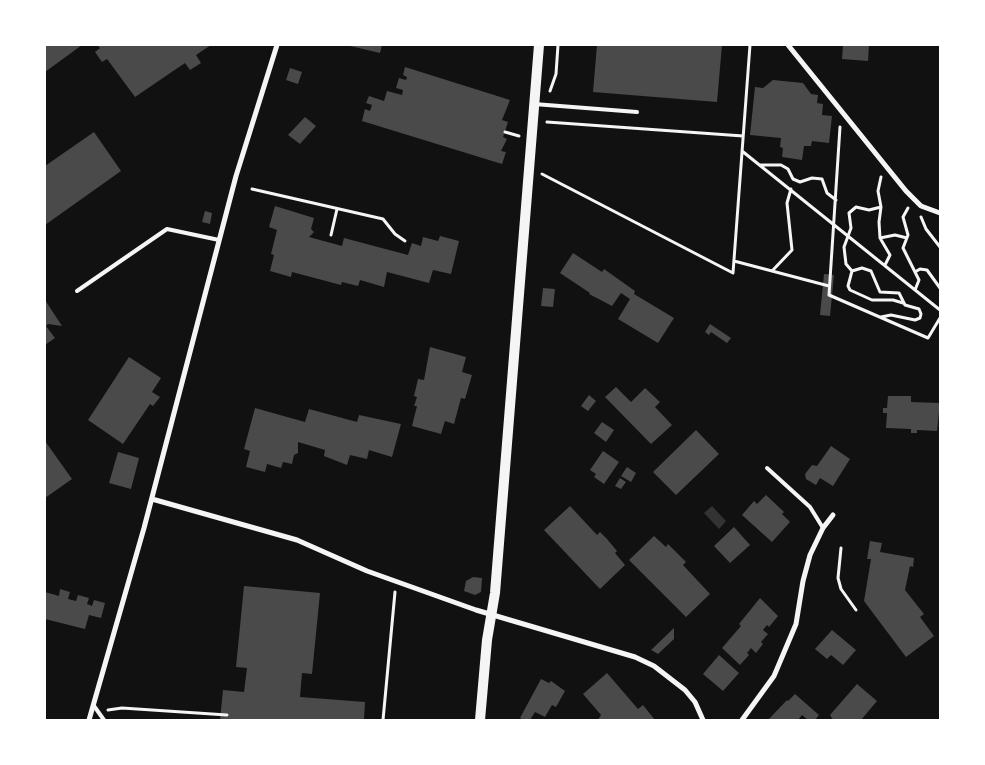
<!DOCTYPE html>
<html>
<head>
<meta charset="utf-8">
<style>
  body { margin:0 }
  #map { position:relative; width:985px; height:765px; overflow:hidden; background:#111; font-family:Cabin,sans-serif }
  canvas { display:block }
  .frame { position:absolute; inset:0; border:46px solid #fff; pointer-events:none }
</style>
</head>
<body>
<div id="map">
<canvas width="985" height="765"></canvas>
<div class="frame"></div>
</div>
<script>
const context = document.querySelector('canvas').getContext('2d');
context.lineJoin = 'round';
function fill(path, color) { context.fillStyle = color; context.fill(path, 'evenodd'); }
const toPath = rows => new Path2D(rows.map(r => 'M' + r).join(''));
function strokePath(path, color, width, dash) { context.strokeStyle = color; context.lineWidth = width; context.lineCap = dash ? 'butt' : 'round'; context.setLineDash(dash || []); context.stroke(path); }
fill(toPath([
  [712,506,726,521,719,529,704,513]
]), '#333');
fill(toPath([
  [45,45,82,45,45,72],
  [97,45,211,45,196,55,201,63,190,70,185,63,135,97,107,59,102,62,95,52,100,48],
  [346,45,382,45,380,53],
  [597,45,722,45,717,102,593,92],
  [843,45,869,45,868,61,842,59],
  [405,67,510,100,502,120,508,122,503,137,507,139,501,151,506,152,502,164,362,121,365,109,370,111,372,105,366,103,369,96,384,101,387,91,402,95,403,90,396,88,399,78,406,80,407,77,403,75],
  [290,68,302,72,298,84,286,80],
  [773,80,803,83,811,94,818,95,817,103,823,104,822,115,832,116,829,143,812,141,811,146,804,146,802,160,782,157,783,148,780,147,781,138,750,135,755,87,763,88],
  [305,117,316,126,300,144,288,135],
  [94,132,121,171,45,225,45,166],
  [275,206,314,218,311,229,314,232,309,237,342,246,344,238,408,255,412,243,421,246,423,237,438,241,440,236,459,241,451,274,433,270,429,283,387,272,384,287,360,280,358,286,342,282,341,285,292,272,291,277,270,271,274,255,271,254,277,230,269,227],
  [205,211,212,213,210,224,202,222],
  [573,253,602,272,604,269,635,291,634,294,674,318,658,343,618,319,630,299,621,293,612,306,589,294,590,293,560,273],
  [824,274,834,275,830,316,820,315],
  [543,288,555,289,553,307,541,306],
  [45,300,62,326,48,324,46,326,55,338,45,345],
  [710,324,731,338,727,343,711,332,709,335,705,332],
  [430,347,466,357,462,372,472,375,465,399,461,398,454,424,445,421,441,434,412,426,417,406,414,406,417,397,414,396,418,379,424,380],
  [129,357,161,378,152,392,160,397,153,406,150,404,123,444,88,420],
  [616,387,631,402,645,388,660,402,655,407,672,425,651,444,605,397],
  [589,395,596,401,588,411,581,406],
  [888,396,911,396,911,402,940,403,937,431,917,430,917,433,911,433,911,429,886,428,887,413,883,413,883,408,887,408],
  [255,408,305,422,309,409,357,422,359,415,401,424,392,457,369,450,367,459,350,455,347,465,324,456,325,450,298,442,298,453,294,455,292,464,283,462,281,468,267,464,265,472,246,467,250,451,244,449],
  [602,422,614,430,606,442,594,433],
  [696,430,719,454,676,495,653,472],
  [45,441,72,479,45,498],
  [831,446,850,459,833,486,820,478,816,485,806,479,805,474,812,465,817,466],
  [603,451,619,462,604,484,594,477,596,474,590,470],
  [118,452,139,458,131,489,109,483],
  [627,467,636,473,631,482,621,476],
  [620,478,626,482,621,489,615,486],
  [766,495,784,512,782,514,790,522,772,542,742,515,754,501,757,504],
  [570,506,597,535,600,532,607,539,617,551,615,553,625,565,600,589,544,530],
  [734,527,750,545,730,563,714,546],
  [654,536,666,547,668,544,686,562,683,565,710,594,686,617,629,560],
  [870,541,882,543,880,552,914,558,913,567,910,566,905,590,924,614,920,617,934,636,906,657,864,601,871,559,867,559],
  [473,577,482,578,481,592,475,595,464,591,466,581],
  [244,586,320,593,312,674,302,673,300,697,365,702,364,720,220,720,223,690,244,692,247,668,236,667],
  [60,589,70,592,68,599,76,601,78,595,89,598,87,604,92,606,94,600,105,603,101,618,89,615,85,629,45,619,45,592,59,596],
  [760,598,778,616,769,627,767,625,763,630,768,634,761,642,763,644,756,653,751,648,747,653,749,655,740,665,722,648,741,626,739,624],
  [674,628,674,639,658,654,651,650],
  [832,630,856,650,843,665,831,655,827,659,815,649],
  [719,655,739,673,723,691,703,674],
  [607,673,638,709,643,705,655,720,598,720,601,715,583,694],
  [541,679,549,683,551,681,565,691,556,707,552,705,545,717,535,712,530,720,524,720,520,718],
  [857,684,877,701,861,720,833,720,830,715],
  [795,694,819,715,815,720,808,720,802,715,798,720,768,720,787,700,788,701]
]), '#4a4a4a');
strokePath(toPath([
  [550,91,556,74,558,45],
  [547,122,743,136],
  [840,127,829,295,928,338,940,318],
  [505,132,519,136],
  [742,151,940,310],
  [760,165,781,165,788,169,793,179,800,182,812,178,822,179,827,193,836,200],
  [542,174,733,273,750,45],
  [881,177,878,191,881,207,879,222,880,238,890,255,885,265],
  [252,189,383,219,395,234,405,241],
  [881,207,869,210,856,207,849,213,851,228,844,247,846,264,852,271,848,286,850,290,872,300,893,300,903,303],
  [908,208,903,217,908,235,903,248,919,280,915,290],
  [921,217,926,229,940,247],
  [331,235,337,209],
  [880,238,895,235,907,238],
  [734,261,829,286],
  [772,271,792,250,787,203,791,189],
  [852,271,862,268,871,271,880,292,899,293,905,305,919,309,921,314,920,318,915,320,891,315,881,317],
  [915,272,920,269,927,270,940,288],
  [841,548,838,578,841,589,856,610],
  [108,710,122,708,227,715],
  [383,720,395,592]
]), '#f5f5f5', 3);
strokePath(toPath([
  [534,104,637,112],
  [77,291,167,229,219,240],
  [767,468,810,507,823,528],
  [94,706,104,720]
]), '#f5f5f5', 4);
strokePath(toPath([
  [788,45,906,191,921,206,940,213],
  [152,499,297,540,367,571,476,610,635,657,654,666,685,690,695,702,703,720],
  [89,720,144,528,236,176,277,45],
  [742,720,774,676,796,624,803,581,810,555,823,528,833,515]
]), '#f5f5f5', 5);
strokePath(toPath([
  [480,720,487,640,495,593,539,45]
]), '#f5f5f5', 10);
</script>
</body>
</html>
